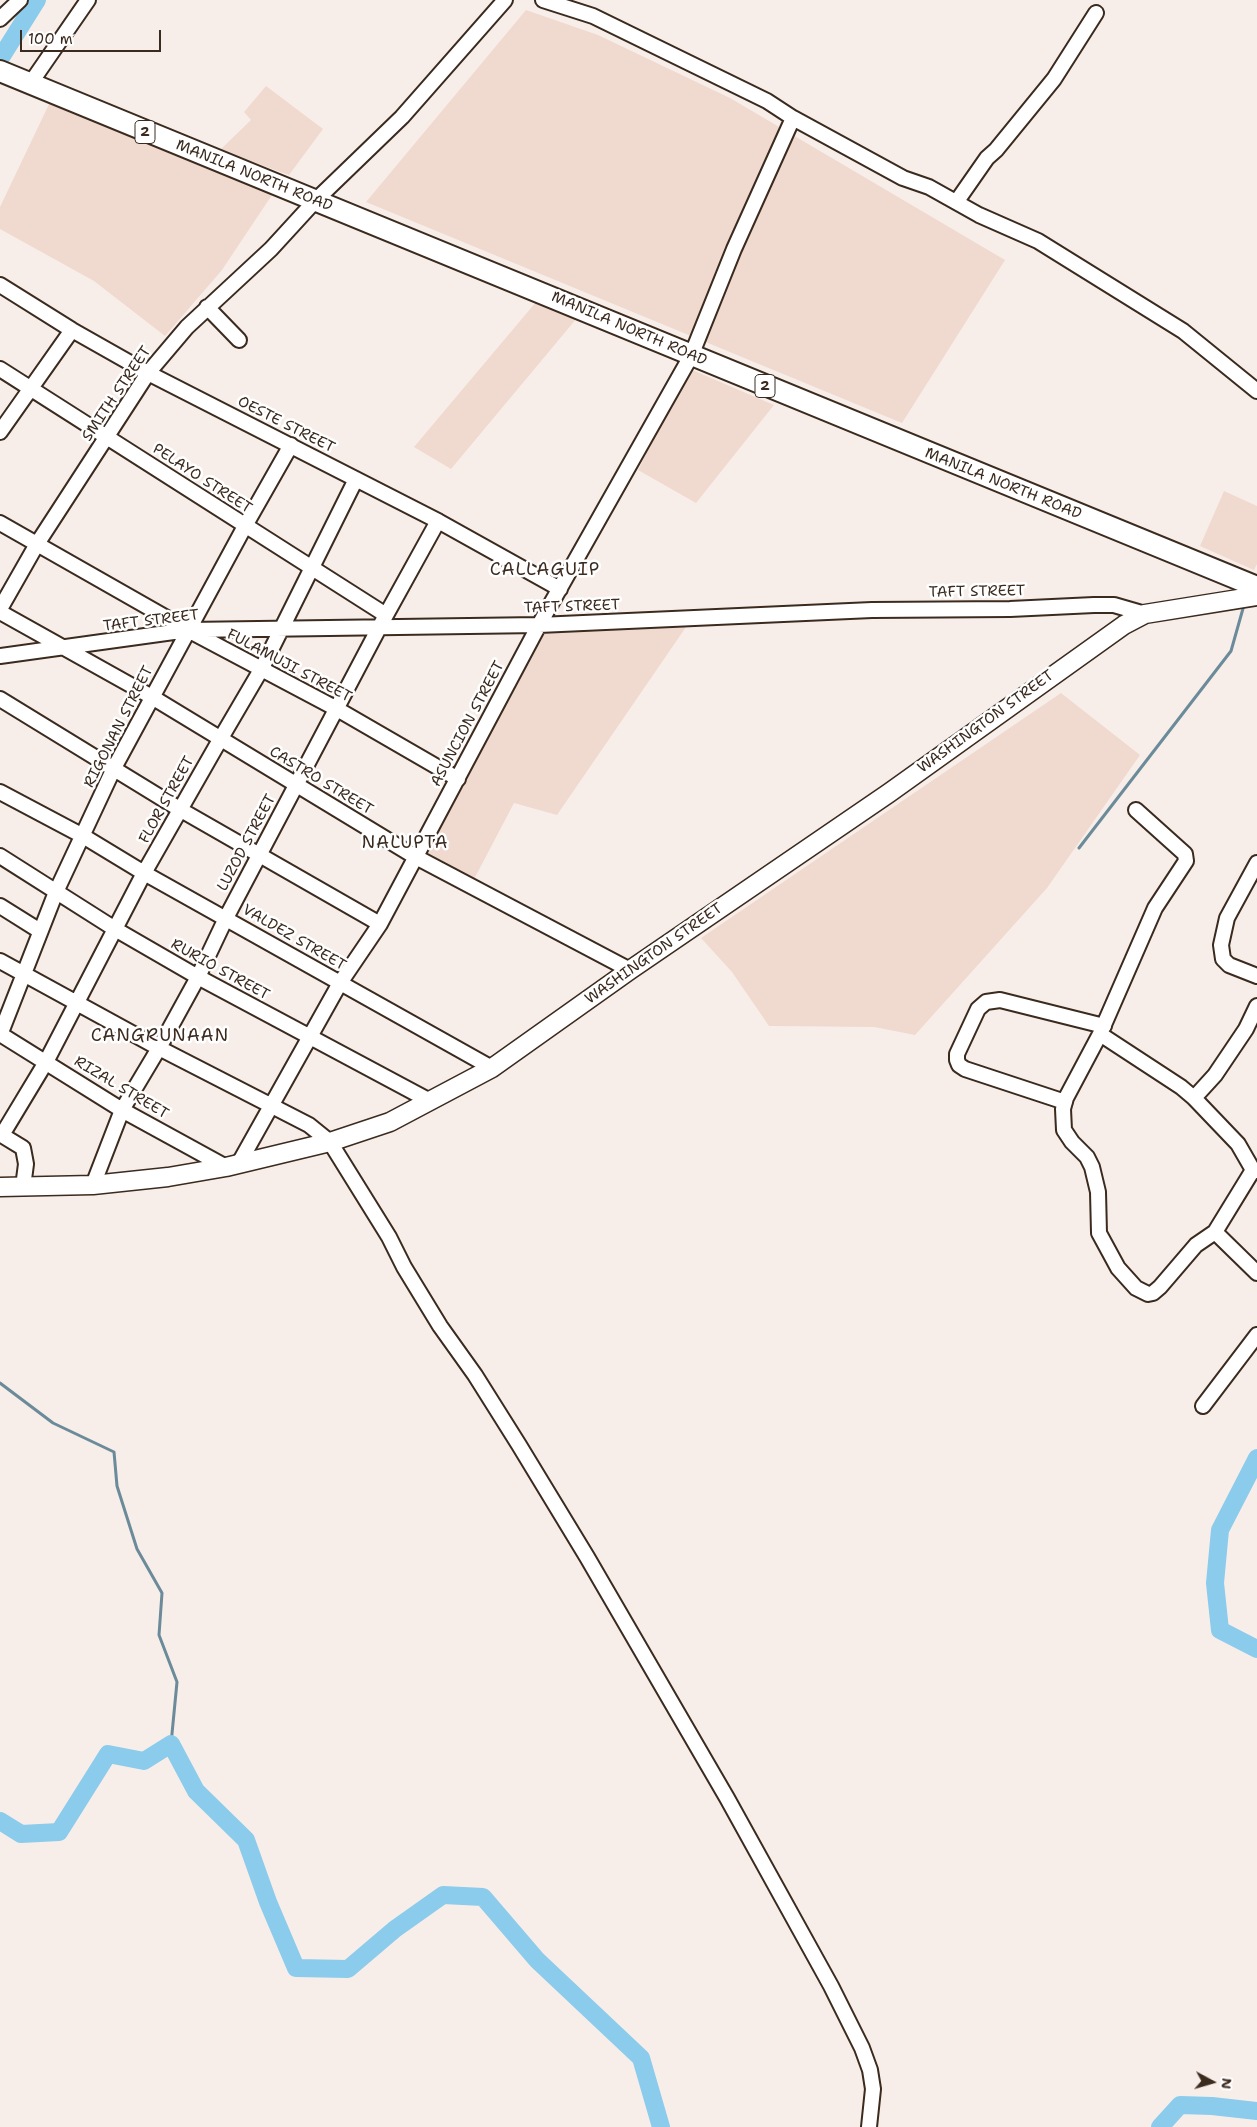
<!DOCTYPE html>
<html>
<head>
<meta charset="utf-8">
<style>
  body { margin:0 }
  #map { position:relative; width:1257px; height:2127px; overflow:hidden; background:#f8eee9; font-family:"Shantell Sans",sans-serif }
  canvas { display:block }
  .north { position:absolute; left:1187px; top:2057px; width:50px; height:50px; -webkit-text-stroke:4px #fff; paint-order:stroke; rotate:96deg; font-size:14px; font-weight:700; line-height:20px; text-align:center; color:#3b2a1e }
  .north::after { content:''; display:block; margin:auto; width:18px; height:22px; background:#3b2a1e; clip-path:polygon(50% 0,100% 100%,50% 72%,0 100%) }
  .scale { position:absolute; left:20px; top:30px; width:141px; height:22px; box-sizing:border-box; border:2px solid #3b2a1e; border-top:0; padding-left:6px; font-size:15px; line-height:18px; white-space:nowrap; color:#3b2a1e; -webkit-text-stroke:4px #fff; paint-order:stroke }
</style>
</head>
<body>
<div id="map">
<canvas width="1257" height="2127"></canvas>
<div class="north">N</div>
<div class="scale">100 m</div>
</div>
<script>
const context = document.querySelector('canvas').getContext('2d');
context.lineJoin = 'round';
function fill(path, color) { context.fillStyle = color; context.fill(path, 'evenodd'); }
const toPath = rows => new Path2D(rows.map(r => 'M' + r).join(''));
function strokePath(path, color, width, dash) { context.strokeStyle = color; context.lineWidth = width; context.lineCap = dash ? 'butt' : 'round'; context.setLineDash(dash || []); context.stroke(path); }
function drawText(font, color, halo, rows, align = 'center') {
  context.font = font + ' "Shantell Sans",sans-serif'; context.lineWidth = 5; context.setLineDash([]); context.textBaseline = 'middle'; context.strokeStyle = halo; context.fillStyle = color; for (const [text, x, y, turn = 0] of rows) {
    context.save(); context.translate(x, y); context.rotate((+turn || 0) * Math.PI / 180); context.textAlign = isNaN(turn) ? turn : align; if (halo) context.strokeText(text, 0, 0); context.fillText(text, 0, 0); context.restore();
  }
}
fill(toPath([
  [526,10,598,35,730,98,1005,260,902,423,366,202],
  [266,86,323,129,289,175,220,150,251,120,244,112],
  [51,100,274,192,222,270,165,336,94,281,0,229,0,207],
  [536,302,577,318,451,469,414,447],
  [690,369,774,405,696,503,638,470],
  [1224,491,1257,506,1257,564,1254,570,1200,546],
  [686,627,557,815,514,803,472,883,424,855,544,630],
  [1061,693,1140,755,1047,888,915,1035,874,1027,769,1026,732,972,701,938]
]), '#f0d9ce');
strokePath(toPath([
  [1079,848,1231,651,1244,605],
  [0,1383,53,1423,114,1452,117,1486,137,1549,162,1593,159,1635,177,1682,171,1744]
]), '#6b8b9a', 3);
strokePath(toPath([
  [0,59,37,0],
  [1257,1458,1220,1530,1215,1583,1220,1630,1257,1649],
  [0,1821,21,1834,59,1832,108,1754,144,1761,171,1744,196,1791,246,1840,268,1902,296,1968,348,1969,395,1929,443,1895,483,1897,537,1960,641,2058,661,2127],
  [1160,2127,1180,2105,1212,2106,1257,2111]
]), '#8bcbec', 18);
const minor = toPath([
  [0,19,20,0],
  [30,84,88,0],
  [793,118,903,178,929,187,979,215,1038,241,1183,331,1257,391],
  [957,201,987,158,996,150,1054,79,1096,13],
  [0,285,72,330,148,373,438,521,560,589],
  [207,307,239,340],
  [0,369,386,615],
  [0,432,72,330],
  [0,523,188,630,337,709,458,779],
  [0,609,37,544,148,373,187,327,271,249,315,201,402,117,505,0],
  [0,612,152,697,414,856,630,970],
  [0,656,188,630,539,625,872,610,1010,609,1094,605,1114,605,1145,614],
  [0,699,181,810,380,924],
  [0,792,83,836,144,873,492,1068],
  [1136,810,1185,854,1186,861,1155,908,1100,1034,1066,1098,1063,1109,1064,1130,1072,1142,1087,1157,1092,1167,1098,1192,1099,1233,1118,1268,1136,1288,1148,1294,1153,1293,1160,1287,1196,1245,1215,1232,1253,1170,1257,1171],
  [0,856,115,929,198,977,430,1101],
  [1257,863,1227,918,1221,945,1223,959,1229,965,1257,976],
  [0,906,40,931],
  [0,961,159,1048,309,1125,330,1142,389,1237,404,1267,440,1326,475,1375,519,1445,587,1557,727,1798,831,1986,862,2048,870,2070,873,2089,869,2127],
  [0,1034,122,1110,226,1167],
  [1100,1034,1181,1087,1194,1098,1238,1144,1253,1170],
  [0,1035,56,892,114,768,245,526,291,445],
  [1194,1098,1215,1075,1246,1029,1257,1006],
  [1065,1102,965,1069,959,1065,957,1060,957,1054,978,1009,986,1002,1000,1000,1104,1026],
  [0,1134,23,1148,26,1164,23,1187],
  [2,1135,46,1062,144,873,221,738,262,668,356,479],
  [238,1165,340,983,380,924,539,625,691,356,734,249,793,118,767,101,593,16,543,0],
  [93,1185,122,1110,159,1048,198,977,226,918,380,626,438,521],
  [1215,1232,1257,1273],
  [1203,1406,1257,1335]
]);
const major = toPath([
  [0,1187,93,1185,168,1177,226,1167,330,1142,390,1122,492,1068,630,970,889,793,1124,625,1145,614,1257,596]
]);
const highway = toPath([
  [0,71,1257,587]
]);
strokePath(minor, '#3b2a1e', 18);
strokePath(major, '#3b2a1e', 21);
strokePath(highway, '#3b2a1e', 24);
strokePath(minor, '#fff', 14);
strokePath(major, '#fff', 18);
strokePath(highway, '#fff', 20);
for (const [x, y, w] of [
  [145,132,20],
  [765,386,20]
]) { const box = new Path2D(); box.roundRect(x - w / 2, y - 11.5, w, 23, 4); context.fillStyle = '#fff'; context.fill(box); strokePath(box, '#3b2a1e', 1); }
drawText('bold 14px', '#3b2a1e', null, [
  ["2",145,132],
  ["2",765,386]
]);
drawText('15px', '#3b2a1e', '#fff', [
  ["MANILA NORTH ROAD",254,176,22],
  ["MANILA NORTH ROAD",629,329,23],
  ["SMITH STREET",117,394,-56],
  ["OESTE STREET",286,425,27],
  ["PELAYO STREET",202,479,33],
  ["MANILA NORTH ROAD",1003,484,22],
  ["TAFT STREET",977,592,-1],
  ["TAFT STREET",572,607,-2],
  ["TAFT STREET",151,621,-7],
  ["FULAMUJI STREET",289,666,28],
  ["WASHINGTON STREET",986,722,-36],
  ["ASUNCION STREET",468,724,-62],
  ["RIGONAN STREET",119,727,-63],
  ["CASTRO STREET",321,781,31],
  ["FLOR STREET",167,800,-61],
  ["LUZOD STREET",247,843,-62],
  ["VALDEZ STREET",294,938,30],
  ["WASHINGTON STREET",654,954,-35],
  ["RURIO STREET",220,970,29],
  ["RIZAL STREET",121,1088,31]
]);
context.letterSpacing = '1px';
drawText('18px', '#3b2a1e', '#fff', [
  ["CALLAGUIP",545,570],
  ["NALUPTA",405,843],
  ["CANGRUNAAN",160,1036]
]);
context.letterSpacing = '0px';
</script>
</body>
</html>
